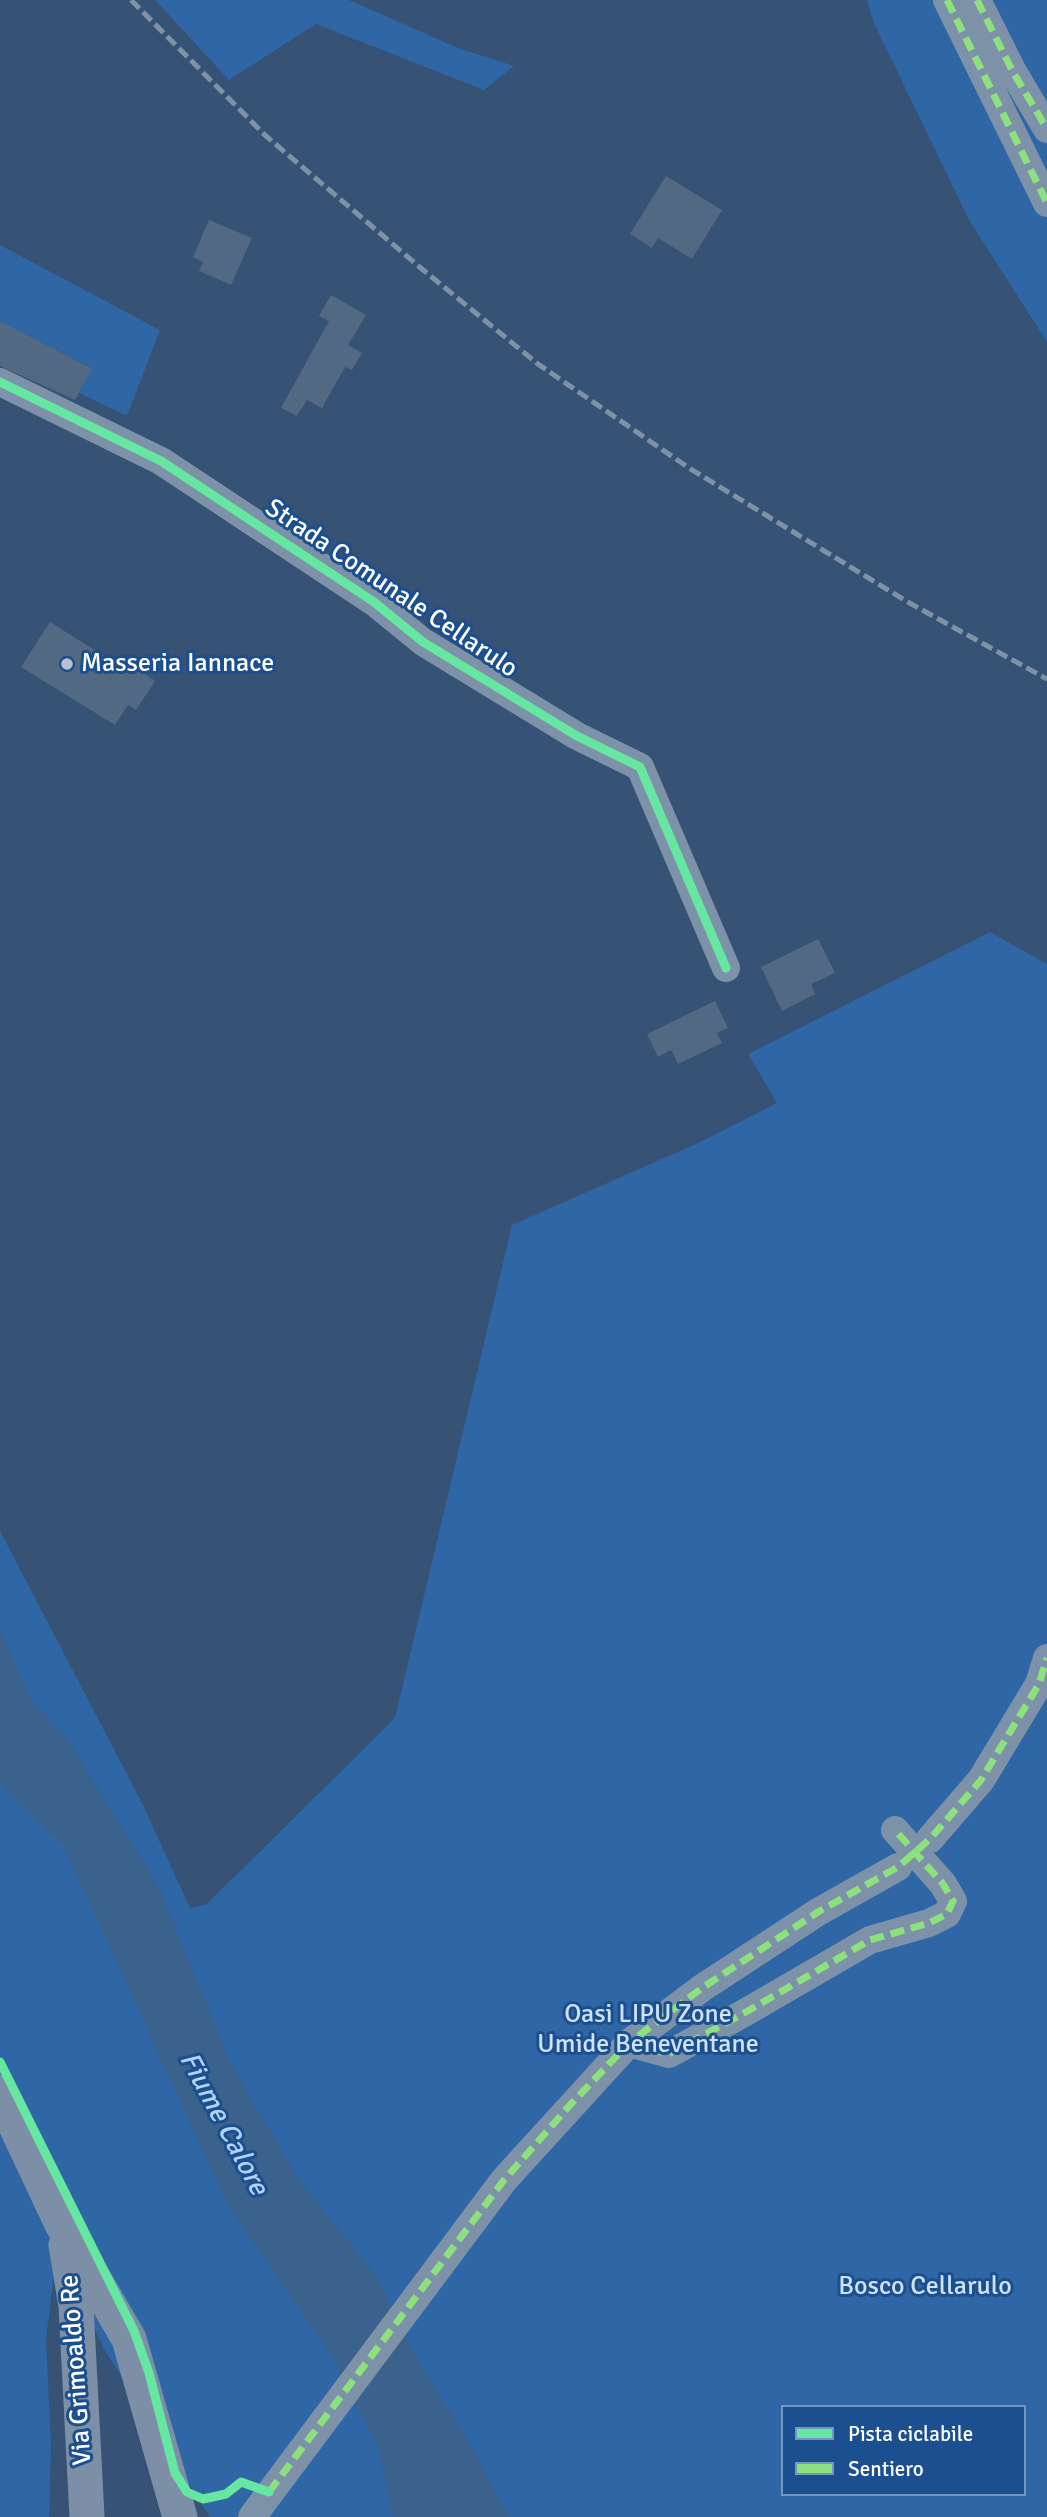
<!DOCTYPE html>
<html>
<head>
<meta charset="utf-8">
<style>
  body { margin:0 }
  #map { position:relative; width:1047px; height:2517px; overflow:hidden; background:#365274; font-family:Signika,sans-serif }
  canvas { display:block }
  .legend { position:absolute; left:781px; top:2405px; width:245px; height:91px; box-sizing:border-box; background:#1b4f8f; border:2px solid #7695bc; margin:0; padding:9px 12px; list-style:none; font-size:21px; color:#fff }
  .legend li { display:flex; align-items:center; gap:14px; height:35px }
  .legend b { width:35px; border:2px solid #7695bc }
</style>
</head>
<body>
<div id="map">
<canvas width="1047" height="2517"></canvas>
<ul class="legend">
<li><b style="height:9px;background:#66e7a1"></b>Pista ciclabile</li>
<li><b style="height:9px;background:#8de07e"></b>Sentiero</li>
</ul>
</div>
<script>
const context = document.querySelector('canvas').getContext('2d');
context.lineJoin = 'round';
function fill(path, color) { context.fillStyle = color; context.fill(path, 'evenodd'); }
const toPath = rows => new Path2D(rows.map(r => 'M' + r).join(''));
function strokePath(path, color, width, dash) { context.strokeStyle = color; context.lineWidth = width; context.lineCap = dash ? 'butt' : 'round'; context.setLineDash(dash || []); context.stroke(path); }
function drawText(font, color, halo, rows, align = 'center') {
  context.font = font + ' Signika,sans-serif'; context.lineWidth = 6; context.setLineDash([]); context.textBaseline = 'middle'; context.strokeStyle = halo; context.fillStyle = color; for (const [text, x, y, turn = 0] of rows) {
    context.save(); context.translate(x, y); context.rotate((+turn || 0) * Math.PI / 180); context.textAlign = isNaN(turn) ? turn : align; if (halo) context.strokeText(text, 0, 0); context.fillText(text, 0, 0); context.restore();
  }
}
fill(toPath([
  [155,0,349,0,458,48,514,66,484,90,316,24,229,80],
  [867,0,1047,0,1047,342,969,220,873,21],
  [0,245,160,330,127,416,79,393,91,367,0,321],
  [990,932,1047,964,1047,2517,210,2517,104,2349,57,2250,46,2339,51,2445,49,2517,0,2517,0,1531,142,1803,190,1908,207,1904,395,1718,512,1225,696,1144,777,1103,748,1054],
  [50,1721,66,1737,160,1890,169,1915],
  [783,2407,1024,2407,1024,2494,783,2494]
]), '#2f66a5');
fill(toPath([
  [0,1631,32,1701,66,1737,160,1890,229,2060,297,2177,377,2277,420,2365,461,2428,509,2517,393,2517,377,2445,332,2356,228,2206,64,1847,0,1785]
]), '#3b618d');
fill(toPath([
  [666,176,722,210,692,259,658,238,652,248,630,234],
  [209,220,252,238,231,285,199,271,203,262,193,257],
  [331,295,366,315,348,345,362,353,352,370,345,367,322,408,307,400,297,416,281,408,329,321,319,316],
  [0,321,92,368,75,400,0,366],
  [50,622,128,671,132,665,155,681,136,710,128,705,115,725,21,667],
  [818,939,835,973,811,984,815,994,782,1011,761,967],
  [715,1001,728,1028,717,1033,722,1043,678,1064,671,1050,658,1057,647,1034]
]), '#526984');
strokePath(toPath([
  [947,0,1047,203],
  [977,0,1013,72,1047,129],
  [0,382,161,461,374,602,423,642,577,736,640,767,726,968],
  [930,1839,981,1780,1039,1684,1047,1658],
  [629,2043,669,2054,746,2012,870,1940,929,1923,947,1914,953,1901,943,1884,895,1830],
  [252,2517,504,2180,629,2043,702,1988,818,1912,898,1867]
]), '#7d92a8', 28);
strokePath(toPath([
  [0,2092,62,2224,129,2339,180,2517],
  [66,2245,76,2306,87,2517]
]), '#7d8ea7', 35);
strokePath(toPath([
  [131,0,266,136,422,269,538,364,689,468,906,601,1047,679]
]), '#7e92a7', 5, [12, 5]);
strokePath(toPath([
  [947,0,1047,203],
  [977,0,1013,72,1047,129],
  [629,2043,669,2054,746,2012,870,1940,929,1923,947,1914,953,1901,943,1884,895,1830],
  [269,2492,504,2180,571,2104,629,2043,702,1988,818,1912,898,1867,930,1839,981,1780,1039,1684,1047,1658]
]), '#8de07e', 7, [14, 7]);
strokePath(toPath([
  [0,382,161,461,374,602,423,642,577,736,640,767,726,968],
  [0,2062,134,2331,149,2373,175,2473,187,2492,203,2499,226,2494,241,2482,269,2492]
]), '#66e7a1', 9);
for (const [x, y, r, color] of [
  [67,664,7,"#b9c2ce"]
]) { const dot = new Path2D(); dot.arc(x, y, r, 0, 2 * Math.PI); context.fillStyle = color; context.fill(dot); strokePath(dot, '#1b4f8f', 2.5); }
drawText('26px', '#fff', '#1b4f8f', [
  ["Strada Comunale Cellarulo",391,589,34],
  ["Via Grimoaldo Re",77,2370,-94]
]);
drawText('26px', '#fff', '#1b4f8f', [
  ["Masseria Iannace",81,664]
], 'left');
drawText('26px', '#cfe3fa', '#1b4f8f', [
  ["Oasi LIPU Zone",648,2015],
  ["Umide Beneventane",648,2045],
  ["Bosco Cellarulo",925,2287]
]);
drawText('italic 28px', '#b5d3f5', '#1b4f8f', [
  ["Fiume Calore",223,2124,62]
]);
</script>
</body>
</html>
